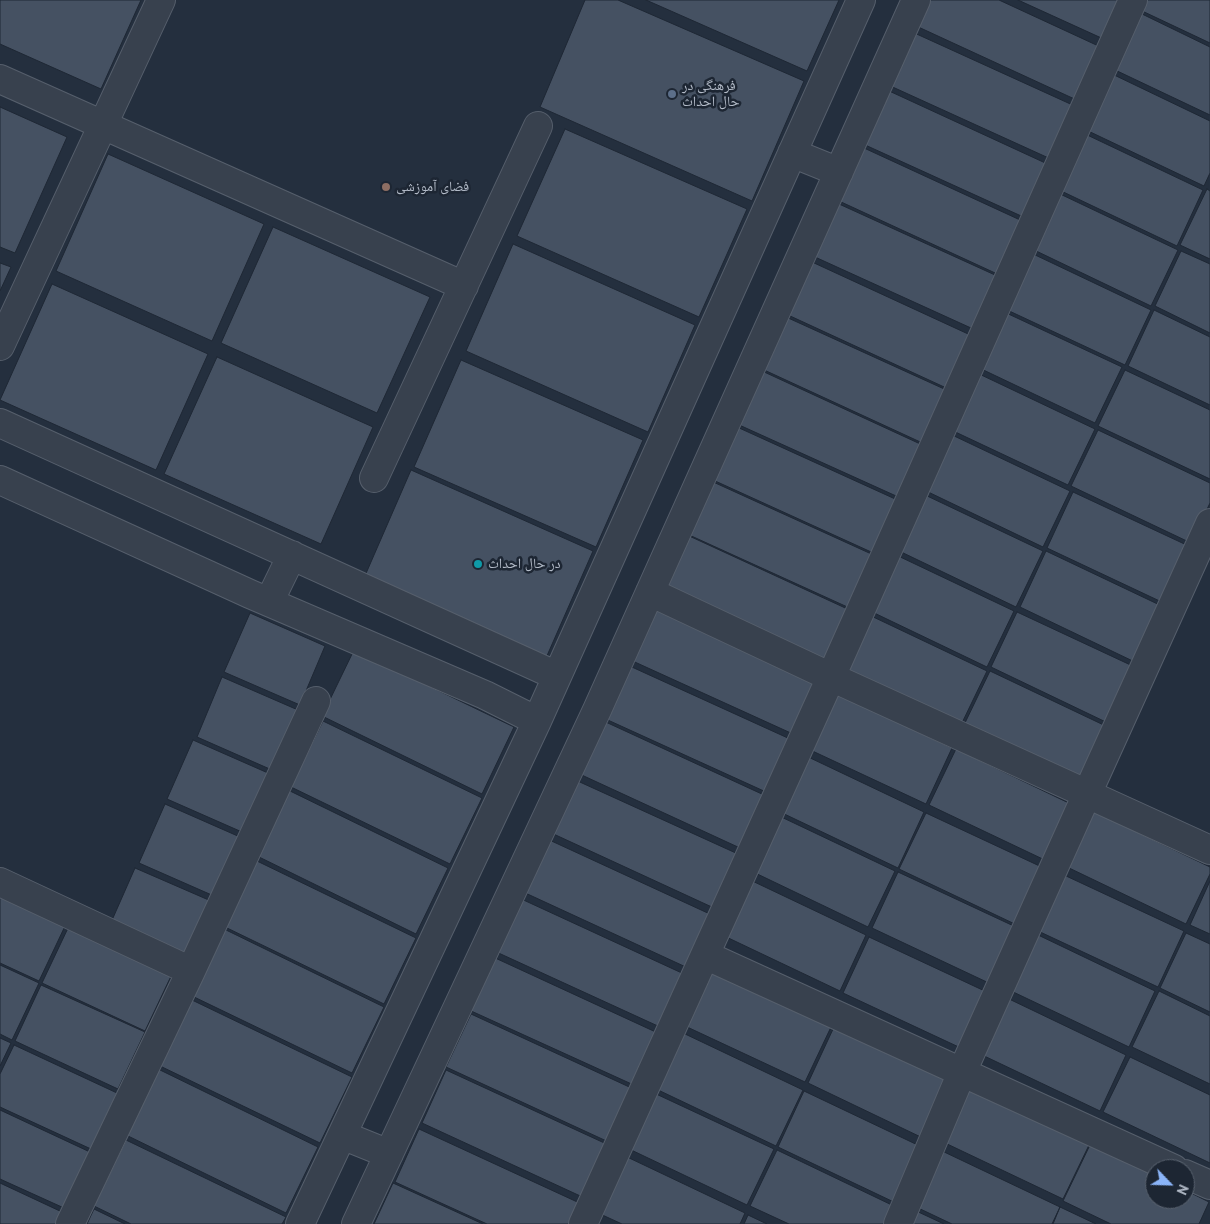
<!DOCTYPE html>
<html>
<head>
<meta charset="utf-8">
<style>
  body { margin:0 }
  #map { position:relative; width:1210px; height:1224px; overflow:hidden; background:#242f3e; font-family:"PT Sans",sans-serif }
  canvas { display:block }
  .north { position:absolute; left:1145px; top:1159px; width:50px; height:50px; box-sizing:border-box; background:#1d2633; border:1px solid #59626f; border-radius:50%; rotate:114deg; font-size:14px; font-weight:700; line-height:20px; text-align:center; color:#b4bcc9 }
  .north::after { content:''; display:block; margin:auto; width:18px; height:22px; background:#8ab4f8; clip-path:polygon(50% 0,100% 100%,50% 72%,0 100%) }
</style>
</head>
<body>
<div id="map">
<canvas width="1210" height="1224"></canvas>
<div class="north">N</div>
</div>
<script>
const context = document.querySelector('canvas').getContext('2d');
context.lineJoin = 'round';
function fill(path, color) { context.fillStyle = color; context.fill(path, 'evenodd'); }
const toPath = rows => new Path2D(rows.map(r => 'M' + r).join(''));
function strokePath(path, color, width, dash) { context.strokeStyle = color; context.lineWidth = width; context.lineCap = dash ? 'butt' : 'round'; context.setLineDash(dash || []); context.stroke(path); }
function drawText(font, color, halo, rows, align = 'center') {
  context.font = font + ' "PT Sans","Noto Naskh Arabic",sans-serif'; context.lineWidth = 5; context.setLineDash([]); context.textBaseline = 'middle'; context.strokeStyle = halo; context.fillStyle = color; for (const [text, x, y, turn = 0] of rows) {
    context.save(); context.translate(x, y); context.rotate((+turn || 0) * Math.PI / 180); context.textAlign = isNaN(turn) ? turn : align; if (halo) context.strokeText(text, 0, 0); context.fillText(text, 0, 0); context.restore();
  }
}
const building = toPath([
  [0,0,141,0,101,89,0,44,0,0],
  [585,0,618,0,804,81,752,201,540,107,585,0],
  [646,0,839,0,807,71,646,0],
  [926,0,999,0,1105,49,1081,102,914,25,926,0],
  [1018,0,1126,0,1108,41,1018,0],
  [1145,0,1210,0,1210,43,1140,10,1145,0],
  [1140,13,1210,47,1210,115,1113,69,1140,13],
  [910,31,1077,107,1053,160,886,84,910,31],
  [1110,73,1210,121,1210,173,1204,186,1084,129,1110,73],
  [887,90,1054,167,1030,220,863,144,887,90],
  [0,107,67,137,15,253,0,247,0,107],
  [565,129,747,209,699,317,517,236,565,129],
  [1083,133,1203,190,1177,246,1057,189,1083,133],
  [864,148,1031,225,1006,278,839,201,864,148],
  [108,154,264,224,212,341,56,271,108,154],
  [1207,189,1210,191,1210,259,1180,245,1207,189],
  [1058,193,1178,250,1151,306,1032,249,1058,193],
  [839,204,1006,280,982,333,815,257,839,204],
  [273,227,430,297,377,413,221,343,273,227],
  [513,244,695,325,648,432,466,351,513,244],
  [1181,251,1210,264,1210,333,1155,306,1181,251],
  [1031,253,1151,310,1125,365,1005,309,1031,253],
  [812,262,979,339,955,392,788,315,812,262],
  [0,263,11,267,0,291,0,263],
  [52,284,208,354,156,470,0,400,52,284],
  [1154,310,1210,337,1210,405,1128,366,1154,310],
  [1002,311,1122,367,1095,423,975,366,1002,311],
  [786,317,953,393,929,446,762,369,786,317],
  [217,357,373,427,321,544,164,474,217,357],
  [461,360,643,440,596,547,414,467,461,360],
  [1125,370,1210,410,1210,479,1098,426,1125,370],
  [762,371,929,448,905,500,737,424,762,371],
  [975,372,1095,429,1068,485,949,429,975,372],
  [737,427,904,503,880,556,713,480,737,427],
  [1098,430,1210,483,1210,503,1191,543,1071,486,1098,430],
  [950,434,1070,491,1043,547,924,490,950,434],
  [411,470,593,551,546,658,364,578,411,470],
  [711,481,878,557,854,610,687,534,711,481],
  [1073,492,1193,548,1166,604,1047,548,1073,492],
  [923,494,1043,551,1016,607,897,550,923,494],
  [687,535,854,612,830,665,663,588,687,535],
  [1046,551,1166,608,1139,664,1020,607,1046,551],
  [894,554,1014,611,987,667,868,610,894,554],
  [651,605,823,679,793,734,626,658,651,605],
  [1017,612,1137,668,1110,724,991,667,1017,612],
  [250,613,325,646,300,705,224,672,250,613],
  [867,614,987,671,960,727,841,670,867,614],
  [354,650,514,727,482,794,322,716,354,650],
  [623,663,790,739,766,792,599,716,623,663],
  [990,671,1110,728,1083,784,963,727,990,671],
  [222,677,298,710,272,770,197,737,222,677],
  [833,692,952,748,926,804,806,748,833,692],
  [597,718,764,795,740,848,573,771,597,718],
  [323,721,482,798,450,864,291,787,323,721],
  [193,740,268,773,242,832,167,799,193,740],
  [956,749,1075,806,1049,862,929,805,956,749],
  [804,755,924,812,898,868,778,811,804,755],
  [571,778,738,854,714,908,547,831,571,778],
  [288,790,448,868,416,934,257,856,288,790],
  [165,804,240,837,214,896,139,863,165,804],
  [1093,811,1210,867,1210,874,1186,924,1067,867,1093,811],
  [926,813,1046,869,1019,926,899,869,926,813],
  [775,814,895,871,868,927,749,870,775,814],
  [545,838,712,915,688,968,521,891,545,838],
  [257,861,416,938,384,1004,225,927,257,861],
  [135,868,211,901,185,960,109,927,135,868],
  [898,872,1018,928,991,984,872,928,898,872],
  [1064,875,1184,931,1158,987,1038,931,1064,875],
  [746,878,866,935,840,991,720,934,746,878],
  [1210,881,1210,934,1190,925,1210,881],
  [0,894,66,924,39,981,0,963,0,894],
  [517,897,684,974,660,1027,492,950,517,897],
  [69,926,172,974,145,1031,42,983,69,926],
  [224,929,384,1007,352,1073,192,996,224,929],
  [1186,933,1210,944,1210,1012,1160,988,1186,933],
  [1036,934,1155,991,1129,1047,1009,990,1036,934],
  [869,937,989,993,963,1049,843,993,869,937],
  [493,957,660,1034,636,1086,469,1010,493,957],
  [0,965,39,983,12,1040,0,1034,0,965],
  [711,970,831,1027,805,1082,685,1026,711,970],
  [41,985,145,1032,118,1089,15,1041,41,985],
  [1159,991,1210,1016,1210,1084,1132,1047,1159,991],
  [1007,998,1126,1055,1100,1111,980,1054,1007,998],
  [192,1000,352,1077,320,1143,160,1066,192,1000],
  [471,1014,638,1091,613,1144,446,1067,471,1014],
  [834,1027,954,1084,927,1140,808,1083,834,1027],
  [683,1033,803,1090,776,1146,656,1089,683,1033],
  [0,1038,11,1043,0,1066,0,1038],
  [14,1045,117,1093,91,1149,0,1107,0,1074,14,1045],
  [1130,1057,1210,1095,1210,1163,1103,1112,1130,1057],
  [158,1069,318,1147,286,1213,126,1135,158,1069],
  [446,1070,613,1147,589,1200,422,1123,446,1070],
  [970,1086,1090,1143,1063,1199,943,1142,970,1086],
  [804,1091,924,1148,898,1204,778,1147,804,1091],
  [654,1093,774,1149,747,1205,627,1148,654,1093],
  [0,1110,90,1152,64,1208,0,1179,0,1110],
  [419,1129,586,1206,578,1224,487,1224,395,1182,419,1129],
  [126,1140,286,1217,282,1224,131,1224,94,1206,126,1140],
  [1090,1145,1155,1176,1155,1199,1185,1199,1185,1190,1209,1202,1199,1224,1111,1224,1063,1201,1090,1145],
  [777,1150,896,1207,888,1224,789,1224,750,1206,777,1150],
  [940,1150,1060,1207,1052,1224,952,1224,914,1206,940,1150],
  [625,1156,745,1213,740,1224,622,1224,598,1213,625,1156],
  [0,1183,62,1212,57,1224,0,1224,0,1183],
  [393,1183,483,1224,374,1224,393,1183],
  [1060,1207,1096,1224,1053,1224,1060,1207],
  [94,1209,125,1224,87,1224,94,1209],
  [912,1209,944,1224,906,1224,912,1209],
  [748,1215,767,1224,744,1224,748,1215]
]);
fill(building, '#455162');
strokePath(building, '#1f2835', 1);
const minor = toPath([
  [0,79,464,286],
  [792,153,839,172],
  [0,346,161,0],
  [0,423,557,676],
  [374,478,538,126],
  [0,480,250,594,485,695,537,721],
  [650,592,831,677,1210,850],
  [269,602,292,555],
  [0,882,191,971],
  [705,955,1174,1169],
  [342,1135,389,1154],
  [1185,1174,1210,1185],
  [70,1224,191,971,316,701],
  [300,1224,537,721,861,0],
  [356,1224,597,710,916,0],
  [583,1224,831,677,1133,0],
  [898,1224,962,1072,1087,794,1210,523]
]);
strokePath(minor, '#565f6c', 30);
strokePath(minor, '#38414e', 28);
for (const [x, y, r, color] of [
  [672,94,5,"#5c6f8a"],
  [386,187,5,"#8d6e63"],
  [478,564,5,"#0f9aa8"]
]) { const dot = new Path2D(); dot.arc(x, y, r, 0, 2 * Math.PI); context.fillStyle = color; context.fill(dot); strokePath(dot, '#1d2633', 2); }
drawText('14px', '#b4bcc9', '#1d2633', [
  ["فرهنگی در",682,86],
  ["حال احداث",682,102],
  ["فضای آموزشی",396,187],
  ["در حال احداث",488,564]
], 'left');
</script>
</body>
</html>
